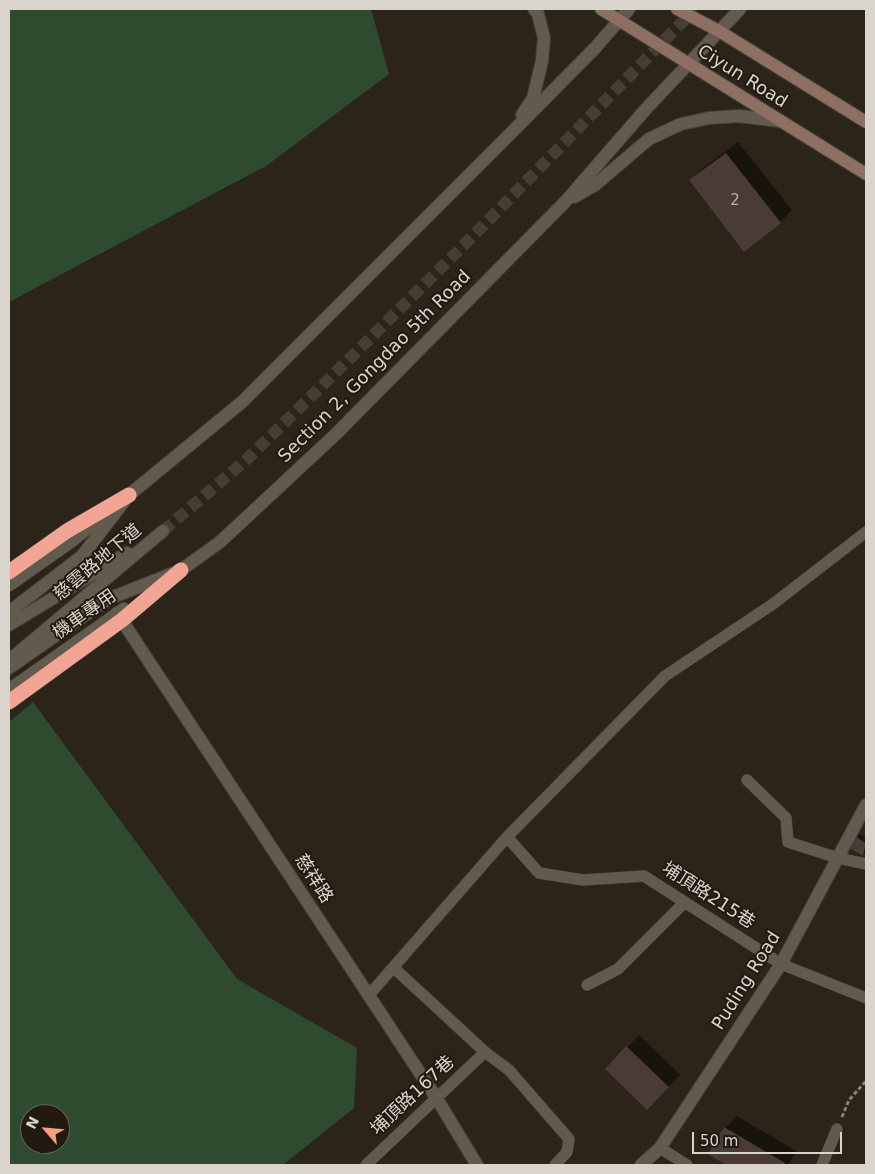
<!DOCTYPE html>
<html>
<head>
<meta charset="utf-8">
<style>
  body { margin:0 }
  #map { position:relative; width:875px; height:1174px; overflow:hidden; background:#2c2419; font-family:"DejaVu Sans",sans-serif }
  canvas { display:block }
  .frame { position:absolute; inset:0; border:10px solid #d9d4cc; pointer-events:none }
  .north { position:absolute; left:20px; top:1104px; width:50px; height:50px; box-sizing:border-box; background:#221a10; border:1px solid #6b645b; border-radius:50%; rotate:297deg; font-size:14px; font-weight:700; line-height:20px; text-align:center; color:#d9d4cc }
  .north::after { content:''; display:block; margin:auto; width:18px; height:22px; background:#f2a081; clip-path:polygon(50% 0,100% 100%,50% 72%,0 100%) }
  .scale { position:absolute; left:692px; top:1132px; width:150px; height:22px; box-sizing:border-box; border:2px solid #d9d4cc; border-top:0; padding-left:6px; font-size:15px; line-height:18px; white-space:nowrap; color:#d9d4cc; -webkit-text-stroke:4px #221a10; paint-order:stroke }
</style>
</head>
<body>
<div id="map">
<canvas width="875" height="1174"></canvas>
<div class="frame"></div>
<div class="north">N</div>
<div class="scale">50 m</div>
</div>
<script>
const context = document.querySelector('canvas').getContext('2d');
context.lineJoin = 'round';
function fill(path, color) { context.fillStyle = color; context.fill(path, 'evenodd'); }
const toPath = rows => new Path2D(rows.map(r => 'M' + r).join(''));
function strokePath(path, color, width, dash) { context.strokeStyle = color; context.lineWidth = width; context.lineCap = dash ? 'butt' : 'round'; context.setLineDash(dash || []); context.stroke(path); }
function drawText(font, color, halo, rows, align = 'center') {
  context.font = font + ' "DejaVu Sans","Noto Sans TC",sans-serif'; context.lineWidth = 4; context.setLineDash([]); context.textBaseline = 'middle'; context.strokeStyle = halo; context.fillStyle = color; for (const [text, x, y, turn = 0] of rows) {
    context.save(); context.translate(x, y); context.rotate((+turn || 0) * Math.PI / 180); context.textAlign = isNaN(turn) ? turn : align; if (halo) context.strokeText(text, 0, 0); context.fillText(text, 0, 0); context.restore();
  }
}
fill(toPath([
  [9,9,371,9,389,74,266,166,9,302],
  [33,702,237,979,357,1048,354,1108,283,1165,9,1165,9,722],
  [30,1114,60,1114,60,1144,30,1144]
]), '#2e4b30');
fill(toPath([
  [738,142,792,210,780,222,690,180,703,168],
  [860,834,866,838,866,851,863,855,857,838],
  [639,1035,680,1075,659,1096,607,1069],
  [737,1116,796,1151,788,1165,729,1165,710,1154,725,1128]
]), '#0007');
fill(toPath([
  [726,153,781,223,744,252,689,180],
  [856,837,866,843,863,856,849,848],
  [626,1046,669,1087,647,1110,605,1069],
  [724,1127,785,1163,784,1165,726,1165,708,1154]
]), '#4a3b39');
strokePath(toPath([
  [163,531,246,460,328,380,464,245,695,9]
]), '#463e34', 12, [12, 6]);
const service = toPath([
  [9,586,73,541,103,517],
  [9,689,124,608],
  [747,780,786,818,788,842,838,858,866,864],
  [507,837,539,873,583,880,644,876,781,964,866,998],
  [394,968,485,1052,509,1070,569,1139,567,1152,555,1165],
  [587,985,618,969,685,902],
  [369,995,507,837,665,676,773,604,866,532],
  [660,1148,687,1165],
  [366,1165,485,1052],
  [822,1165,837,1129]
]);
const minor = toPath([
  [117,613,437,1099,477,1165]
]);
const tertiary = toPath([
  [522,115,533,98,542,61,544,38,538,14,534,9],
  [574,197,595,185,649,139,681,124,709,118,739,116,779,121],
  [9,612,82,556,129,495,242,402,511,133,595,48,629,9],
  [9,625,127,553],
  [13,657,163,531],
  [9,668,108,599,181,570,220,542,336,434,565,202,645,110,740,9],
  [641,1165,660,1148,781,964,866,805]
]);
const secondary = toPath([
  [601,9,866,174],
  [677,9,719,31,866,122]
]);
const motorway = toPath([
  [9,572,67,531,129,495],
  [9,702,122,620,181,570]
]);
strokePath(service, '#474138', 12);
strokePath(minor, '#474138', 14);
strokePath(tertiary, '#474138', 14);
strokePath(secondary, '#474138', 14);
strokePath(motorway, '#474138', 16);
strokePath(toPath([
  [842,1117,849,1100,866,1081]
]), '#89837a', 3, [4, 2.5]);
strokePath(service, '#635a4e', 11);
strokePath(minor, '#635a4e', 12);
strokePath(tertiary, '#635a4e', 12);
strokePath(secondary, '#8e7063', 12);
strokePath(motorway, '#f2a595', 15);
drawText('15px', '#b5aea7', null, [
  ["2",735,201]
]);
drawText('18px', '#d9d4cc', '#221a10', [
  ["Ciyun Road",742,77,32],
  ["Section 2, Gongdao 5th Road",375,367,-45],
  ["慈雲路地下道",98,563,-40],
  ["機車專用",85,615,-35],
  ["慈祥路",313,879,57],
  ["埔頂路215巷",708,896,33],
  ["Puding Road",747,981,-58],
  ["埔頂路167巷",413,1096,-43]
]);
</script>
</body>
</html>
